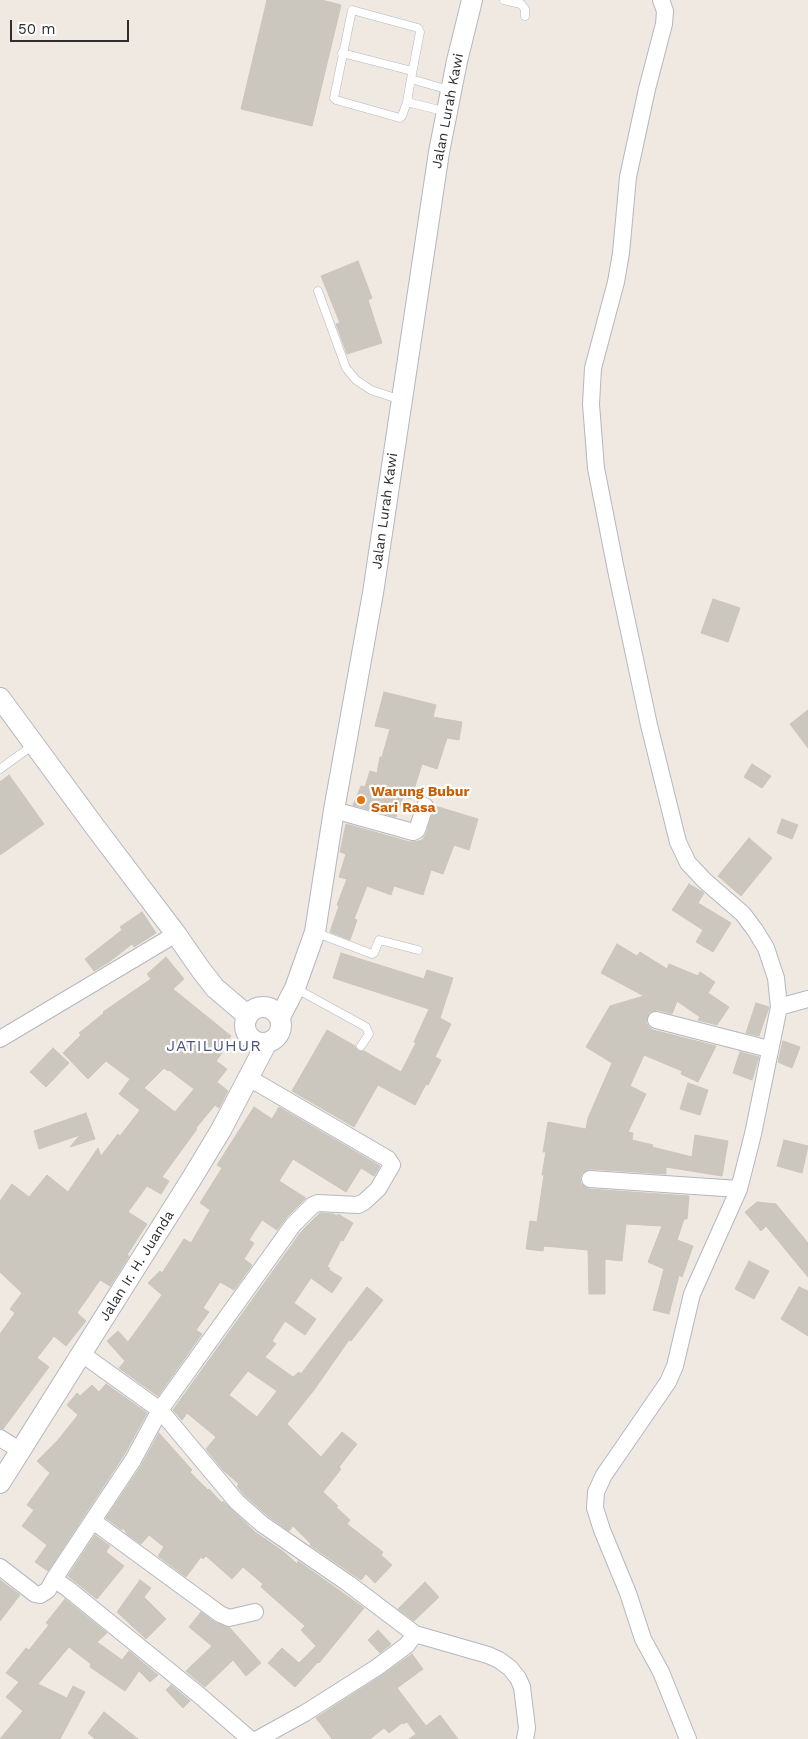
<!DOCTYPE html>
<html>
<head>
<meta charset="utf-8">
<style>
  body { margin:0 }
  #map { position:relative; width:808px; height:1739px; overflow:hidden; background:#efe9e1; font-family:"Work Sans",sans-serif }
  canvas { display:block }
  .scale { position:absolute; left:10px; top:20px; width:119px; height:22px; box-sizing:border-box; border:2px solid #2e2e2e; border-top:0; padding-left:6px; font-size:15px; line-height:18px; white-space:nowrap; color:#2e2e2e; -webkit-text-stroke:4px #fff; paint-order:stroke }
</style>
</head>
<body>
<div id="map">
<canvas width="808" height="1739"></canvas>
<div class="scale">50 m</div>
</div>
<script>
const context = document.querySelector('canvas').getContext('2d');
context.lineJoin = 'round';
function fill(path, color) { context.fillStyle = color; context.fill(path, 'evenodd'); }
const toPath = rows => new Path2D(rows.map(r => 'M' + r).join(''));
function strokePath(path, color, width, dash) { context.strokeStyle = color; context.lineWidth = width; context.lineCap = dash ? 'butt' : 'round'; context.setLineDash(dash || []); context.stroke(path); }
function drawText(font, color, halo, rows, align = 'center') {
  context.font = font + ' "Work Sans",sans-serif'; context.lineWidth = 4.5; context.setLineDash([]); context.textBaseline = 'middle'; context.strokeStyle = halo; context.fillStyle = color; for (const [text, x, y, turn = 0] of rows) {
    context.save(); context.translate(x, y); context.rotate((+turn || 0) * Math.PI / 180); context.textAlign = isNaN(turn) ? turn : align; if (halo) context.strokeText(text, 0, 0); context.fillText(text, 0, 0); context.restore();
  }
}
const building = toPath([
  [267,0,322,0,341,5,312,126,241,109,267,0],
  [358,261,372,298,368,300,382,343,347,354,336,324,340,323,321,276,358,261],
  [713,599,740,608,728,642,701,633,713,599],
  [384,692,436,705,433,717,462,722,459,740,447,738,437,769,422,764,411,799,403,797,396,817,353,805,361,786,365,787,370,771,377,773,380,757,382,757,390,729,375,726,384,692],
  [808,710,808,748,790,724,808,710],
  [752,764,771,776,762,788,744,777,752,764],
  [9,775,44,824,0,855,0,782,9,775],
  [435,806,478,819,469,850,454,845,443,874,431,870,423,895,394,886,391,895,367,886,354,919,357,920,350,940,330,932,339,906,337,905,347,879,339,877,346,854,340,852,346,824,410,842,419,841,422,840,426,834,435,806],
  [782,819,798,825,792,839,777,833,782,819],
  [749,838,772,858,741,896,718,876,749,838],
  [689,884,704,893,698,903,731,923,713,952,696,942,703,930,672,910,689,884],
  [142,912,156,933,134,947,132,944,109,962,94,971,85,959,122,930,120,927,142,912],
  [617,944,637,956,640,952,667,969,669,964,698,976,700,972,715,982,708,993,729,1007,717,1025,698,1020,700,1017,677,1001,672,1014,658,1010,653,1011,649,1013,646,1022,649,1027,653,1030,716,1046,698,1082,681,1074,682,1071,644,1055,630,1086,646,1094,628,1132,633,1133,632,1140,653,1145,652,1147,692,1157,695,1135,728,1141,722,1176,666,1167,666,1174,590,1169,582,1173,580,1178,581,1184,589,1189,689,1196,687,1219,684,1219,677,1240,693,1246,682,1277,679,1275,669,1314,653,1310,664,1269,648,1262,662,1226,626,1224,622,1261,605,1259,605,1294,589,1294,588,1250,544,1246,543,1251,526,1249,530,1221,537,1222,544,1175,542,1175,546,1152,543,1152,548,1122,586,1129,588,1118,612,1063,586,1047,610,1006,644,996,601,973,617,944],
  [341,953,424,979,427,970,453,978,440,1018,451,1024,435,1057,441,1060,428,1085,426,1084,415,1105,378,1085,354,1127,292,1091,327,1030,355,1046,358,1051,364,1051,401,1072,416,1043,414,1042,429,1009,333,978,341,953],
  [166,957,184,979,173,989,231,1036,222,1048,225,1049,216,1061,227,1069,217,1082,228,1091,219,1108,215,1105,196,1128,197,1129,162,1177,169,1181,161,1194,147,1186,128,1212,147,1224,127,1255,129,1256,110,1286,100,1280,77,1313,86,1321,66,1346,54,1336,37,1358,49,1367,3,1429,0,1428,0,1334,15,1313,10,1309,22,1293,0,1272,0,1201,12,1184,29,1197,47,1175,68,1192,98,1148,101,1156,118,1134,120,1136,140,1110,119,1094,130,1079,106,1061,88,1079,63,1053,81,1035,79,1033,104,1013,103,1012,151,979,147,974,166,957],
  [164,1068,168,1071,169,1070,194,1089,175,1112,144,1088,164,1068],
  [756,1003,769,1007,759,1036,746,1033,756,1003],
  [783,1041,800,1047,792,1068,778,1062,783,1041],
  [53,1048,69,1063,46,1087,30,1072,53,1048],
  [740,1052,759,1057,752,1080,733,1073,740,1052],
  [688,1083,708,1090,700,1115,680,1109,688,1083],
  [254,1107,272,1119,279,1107,380,1166,374,1176,361,1168,346,1192,293,1159,279,1181,306,1198,286,1218,277,1230,262,1220,249,1240,254,1243,244,1259,252,1265,234,1290,220,1282,203,1308,209,1312,196,1330,202,1334,158,1396,119,1368,125,1361,107,1341,118,1331,128,1342,162,1295,148,1283,160,1271,162,1273,184,1239,191,1243,210,1210,200,1203,222,1168,217,1165,254,1107],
  [86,1113,95,1139,70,1147,80,1135,39,1149,34,1131,86,1113],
  [784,1140,808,1146,802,1173,777,1166,784,1140],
  [757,1202,776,1204,808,1243,808,1277,766,1226,761,1231,745,1212,757,1202],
  [320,1213,334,1214,337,1216,338,1214,353,1223,343,1241,341,1240,327,1267,330,1268,329,1270,342,1278,332,1293,311,1278,294,1303,316,1319,305,1335,285,1321,272,1341,276,1344,265,1357,293,1377,299,1372,301,1374,367,1287,383,1300,351,1341,349,1340,314,1390,287,1424,321,1457,342,1432,357,1444,339,1467,341,1469,323,1492,338,1506,336,1507,350,1520,347,1524,383,1552,381,1555,392,1565,375,1583,366,1574,361,1580,310,1545,311,1544,293,1526,289,1531,268,1516,244,1495,237,1486,239,1484,223,1470,206,1449,216,1437,187,1413,182,1420,173,1410,301,1232,320,1213],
  [248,1371,277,1391,257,1417,229,1395,248,1371],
  [749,1261,769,1271,754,1299,735,1289,749,1261],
  [799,1287,808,1291,808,1336,781,1319,799,1287],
  [106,1384,147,1413,124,1455,48,1571,35,1562,47,1545,22,1526,34,1510,27,1505,50,1473,37,1461,58,1440,78,1415,67,1405,77,1393,80,1396,92,1385,99,1392,106,1384],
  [159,1433,192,1470,190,1472,208,1490,209,1489,222,1503,223,1501,255,1532,284,1552,297,1564,298,1561,364,1608,319,1663,318,1662,295,1687,268,1663,282,1648,299,1663,316,1646,301,1630,305,1626,261,1587,263,1584,243,1567,232,1579,206,1556,203,1559,201,1557,186,1577,158,1556,164,1547,149,1535,141,1544,127,1534,123,1528,122,1530,106,1518,141,1466,159,1433],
  [95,1535,110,1546,106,1552,124,1566,97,1599,68,1576,95,1535],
  [0,1580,20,1595,0,1621,0,1580],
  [140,1580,151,1588,144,1597,166,1619,146,1639,117,1612,140,1580],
  [425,1582,439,1597,414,1621,398,1609,425,1582],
  [65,1599,107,1633,97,1642,122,1660,129,1651,158,1675,150,1682,139,1671,125,1691,90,1667,91,1664,69,1647,38,1684,67,1698,73,1686,85,1692,60,1739,0,1739,23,1711,6,1697,19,1682,6,1673,26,1648,29,1650,49,1625,46,1623,65,1599],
  [201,1612,216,1623,230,1628,261,1663,246,1676,233,1660,205,1687,186,1671,212,1646,189,1627,201,1612],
  [378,1630,391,1644,380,1653,368,1640,378,1630],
  [412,1654,423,1669,397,1688,426,1726,440,1715,458,1739,409,1739,416,1734,407,1722,403,1724,402,1723,389,1733,384,1728,370,1739,332,1739,316,1718,381,1676,412,1654],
  [171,1685,190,1701,183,1708,166,1690,171,1685],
  [104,1712,138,1739,95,1739,88,1733,104,1712]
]);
fill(building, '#cbc7bf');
strokePath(building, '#cbc5ba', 1);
const service = toPath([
  [504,0,521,4,525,9,525,16],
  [342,53,412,71],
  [407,102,411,79],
  [447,112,407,102,402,116,400,118,336,100,334,98,352,10,418,28,420,32,411,79,449,90],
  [318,291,346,368,356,380,371,390,401,400],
  [0,769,33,745],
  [317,933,372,954,374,953,379,940,418,950],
  [295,988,366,1027,369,1034,361,1046]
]);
const minor = toPath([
  [661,0,665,11,664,24,647,89,628,177,621,253,616,282,593,368,591,404,596,468,616,570,649,725,678,842,688,863,705,881,743,914,755,930,766,948,776,978,779,1007,753,1134,739,1189,692,1294,675,1366,668,1382,604,1475,596,1492,595,1508,602,1530,628,1593,643,1639,661,1672,688,1739],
  [334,810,413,832,417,830,425,806],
  [779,1007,808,999],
  [656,1020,769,1049],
  [0,1039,176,934],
  [590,1179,739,1189],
  [82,1354,160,1410,237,1502,262,1524,349,1584,415,1634,488,1655,499,1660,510,1668,518,1678,522,1687,527,1728,525,1739],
  [0,1438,21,1451],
  [93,1521,220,1614,229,1618,255,1612],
  [0,1567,35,1594,40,1595,48,1590,54,1579,67,1588,199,1695,250,1739],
  [54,1579,133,1460,160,1410,293,1225,313,1205,318,1203,358,1205,364,1202,378,1189,392,1165,388,1159,249,1078],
  [258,1739,305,1713,376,1668,407,1645,415,1634]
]);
const tertiary = toPath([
  [0,698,95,827,176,934,201,970,215,988,248,1016],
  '245 1025a18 18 0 1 1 36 0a18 18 0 1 1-36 0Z',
  [280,1017,295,988,315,932,334,810,373,593,439,152,457,61,472,0],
  [0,1483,192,1178,221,1130,266,1044]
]);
strokePath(service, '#b4b7c1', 9);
strokePath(minor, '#b4b7c1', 18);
strokePath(tertiary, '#b4b7c1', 22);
strokePath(service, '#fff', 8);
strokePath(minor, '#fff', 16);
strokePath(tertiary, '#fff', 20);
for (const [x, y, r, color] of [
  [361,800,5,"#e8710a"]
]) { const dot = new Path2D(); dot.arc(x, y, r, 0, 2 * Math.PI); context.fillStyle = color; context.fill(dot); strokePath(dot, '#fff', 2); }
drawText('14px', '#2e2e2e', '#fff', [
  ["Jalan Lurah Kawi",448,111,-79],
  ["Jalan Lurah Kawi",385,511,-82],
  ["Jalan Ir. H. Juanda",137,1266,-58]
]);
drawText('bold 14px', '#c56008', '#fff', [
  ["Warung Bubur",371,792],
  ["Sari Rasa",371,808]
], 'left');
context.letterSpacing = '1px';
drawText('16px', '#4d5680', '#fff', [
  ["JATILUHUR",214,1046]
]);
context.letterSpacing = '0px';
</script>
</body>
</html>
